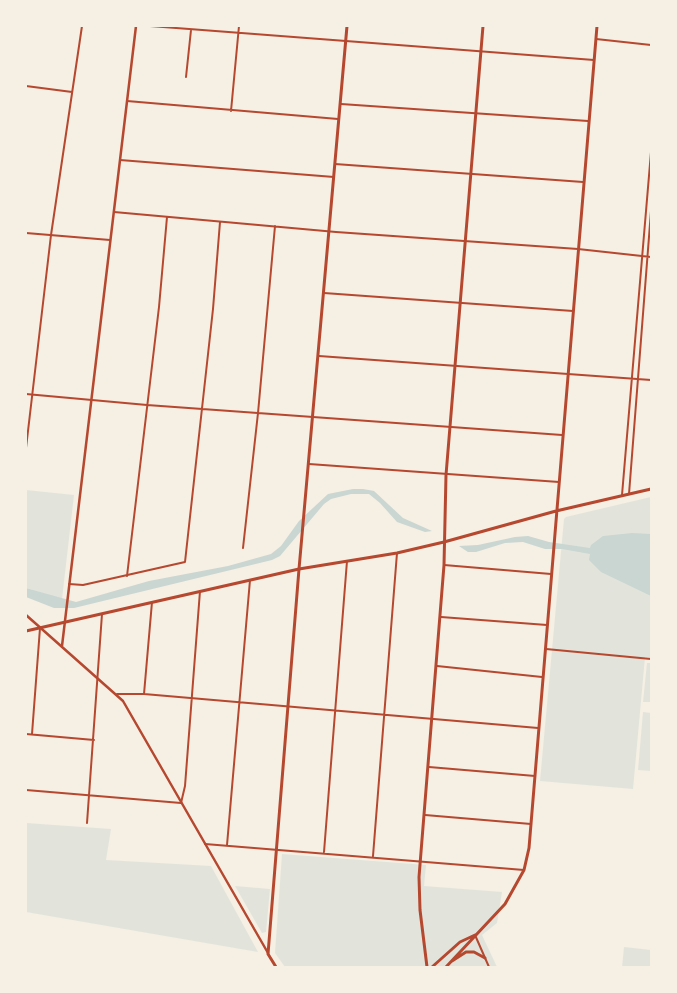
<!DOCTYPE html>
<html>
<head>
<meta charset="utf-8">
<style>
  body { margin:0 }
  #map { position:relative; width:677px; height:993px; overflow:hidden; background:#f6efe4; font-family:"Noto Serif",serif }
  canvas { display:block }
  .frame { position:absolute; inset:0; border:27px solid #f6efe4; pointer-events:none }
</style>
</head>
<body>
<div id="map">
<canvas width="677" height="993"></canvas>
<div class="frame"></div>
</div>
<script>
const context = document.querySelector('canvas').getContext('2d');
context.lineJoin = 'round';
function fill(path, color) { context.fillStyle = color; context.fill(path, 'evenodd'); }
const toPath = rows => new Path2D(rows.map(r => 'M' + r).join(''));
function strokePath(path, color, width, dash) { context.strokeStyle = color; context.lineWidth = width; context.lineCap = dash ? 'butt' : 'round'; context.setLineDash(dash || []); context.stroke(path); }
fill(toPath([
  [26,490,74,495,62,599,26,588],
  [651,497,651,658,645,657,633,789,540,781,564,519,566,517],
  [647,663,651,663,651,702,643,702],
  [643,712,651,713,651,771,638,770],
  [26,823,111,829,106,860,211,866,258,952,26,912],
  [282,854,426,865,424,886,502,892,497,923,482,935,497,967,285,967,275,953],
  [235,886,270,889,266,932,262,933],
  [624,947,651,950,651,967,622,967]
]), '#e2e4dc');
fill(toPath([
  [353,489,363,489,374,491,403,518,432,531,425,532,397,522,380,503,369,494,351,494,331,499,324,504,280,556,272,560,74,608,54,608,26,597,26,588,76,602,149,581,228,566,271,554,281,546,299,521,328,494],
  [632,533,651,534,651,596,601,572,589,560,590,554,562,549,545,549,523,542,505,543,476,552,468,552,459,546,478,545,515,537,528,536,549,542,590,548,591,545,603,536]
]), '#c9d6d2');
strokePath(toPath([
  [150,26,594,60],
  [596,39,651,45],
  [186,77,191,30],
  [26,86,72,92],
  [127,101,338,119],
  [341,104,588,121],
  [231,111,239,26],
  [120,160,334,177],
  [335,164,583,182],
  [114,212,336,232,578,249,651,257],
  [26,233,110,240],
  [324,293,573,311],
  [319,356,651,380],
  [26,394,147,405,562,435],
  [26,448,51,235,82,26],
  [309,464,559,482],
  [629,494,651,211],
  [622,495,651,152],
  [243,548,258,413,275,226],
  [444,565,551,574],
  [127,576,159,307,167,217],
  [69,584,83,585,185,562,213,309,220,222],
  [441,617,547,625],
  [546,649,651,659],
  [437,666,542,677],
  [117,694,144,694,538,728],
  [144,694,152,602],
  [26,734,94,740],
  [32,734,40,628],
  [429,767,535,776],
  [26,790,181,803,185,786,200,591],
  [425,815,531,824],
  [87,823,102,614],
  [205,844,524,870],
  [227,845,250,580],
  [324,852,347,561],
  [373,856,397,553],
  [475,935,489,967]
]), '#b5482f', 2);
strokePath(toPath([
  [26,615,123,701,268,953],
  [62,646,136,26]
]), '#b5482f', 2.5);
strokePath(toPath([
  [26,631,299,569,397,553,444,542,556,511,651,489],
  [452,961,466,952,474,952,485,958],
  [432,967,460,942,475,935],
  [446,967,505,904,524,870,529,848,597,26]
]), '#b5482f', 3);
strokePath(toPath([
  [276,967,268,954,299,569,347,26],
  [427,967,420,910,419,877,444,565,446,475,483,26]
]), '#b5482f', 3);
</script>
</body>
</html>
